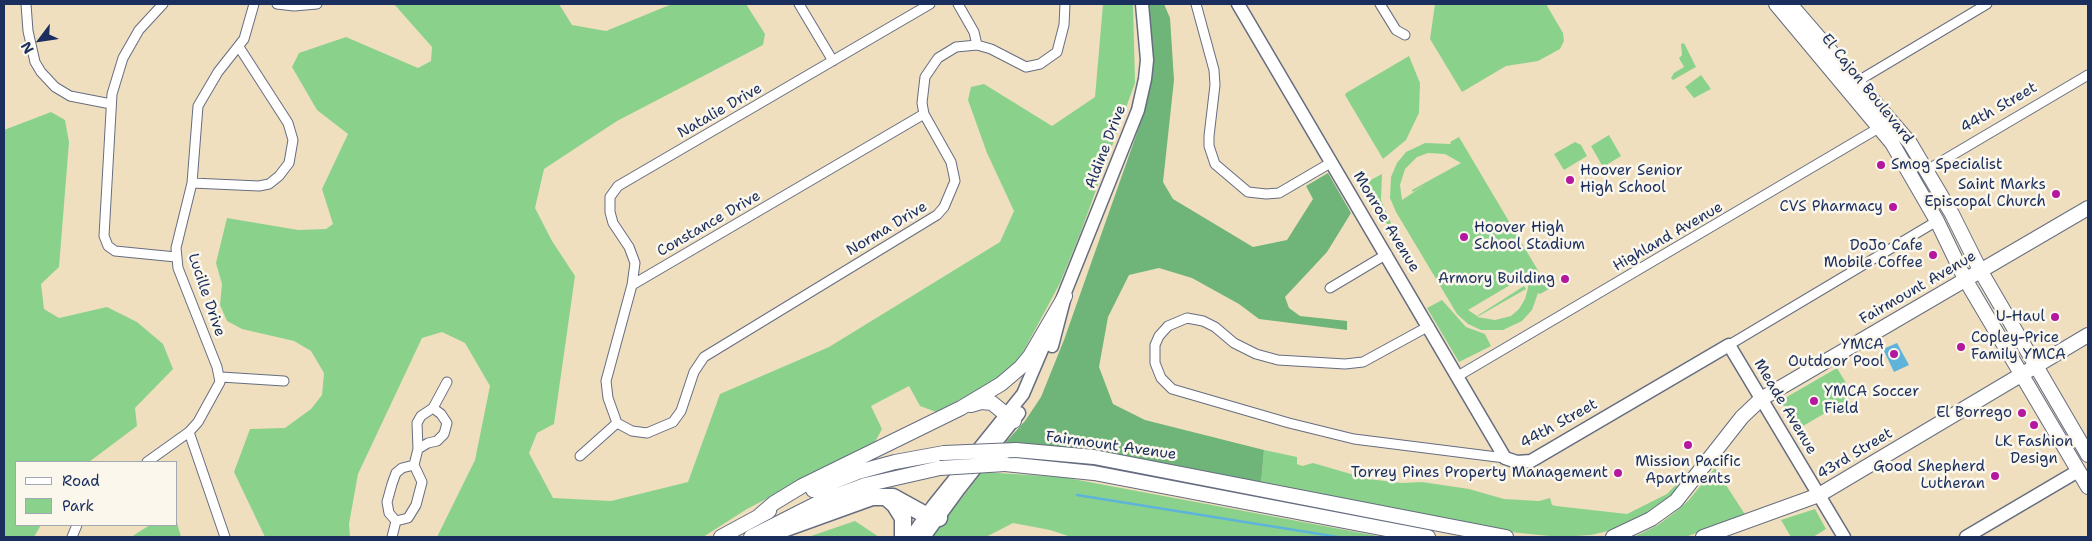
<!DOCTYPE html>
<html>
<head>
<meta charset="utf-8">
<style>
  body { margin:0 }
  #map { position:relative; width:2092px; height:541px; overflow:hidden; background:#f0dfbf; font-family:"Shantell Sans",sans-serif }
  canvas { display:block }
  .frame { position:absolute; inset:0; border:5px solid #1b2f5e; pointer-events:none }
  .legend { position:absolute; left:15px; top:461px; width:162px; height:65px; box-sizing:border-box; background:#fbf7ec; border:1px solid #a1a7b3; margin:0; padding:6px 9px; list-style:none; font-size:15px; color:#1b2f5e }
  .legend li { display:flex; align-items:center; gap:10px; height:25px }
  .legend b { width:25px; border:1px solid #a1a7b3 }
  .north { position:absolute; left:15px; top:15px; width:50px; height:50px; -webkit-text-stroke:4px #fbf7ec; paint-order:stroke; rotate:239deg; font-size:14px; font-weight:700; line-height:20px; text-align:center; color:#1b2f5e }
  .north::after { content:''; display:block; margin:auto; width:18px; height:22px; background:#1b2f5e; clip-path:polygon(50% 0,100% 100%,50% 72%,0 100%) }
</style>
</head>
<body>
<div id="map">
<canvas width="2092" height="541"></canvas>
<div class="frame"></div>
<ul class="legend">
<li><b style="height:6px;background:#fff"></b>Road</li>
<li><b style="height:14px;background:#8ad28c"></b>Park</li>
</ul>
<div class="north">N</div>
</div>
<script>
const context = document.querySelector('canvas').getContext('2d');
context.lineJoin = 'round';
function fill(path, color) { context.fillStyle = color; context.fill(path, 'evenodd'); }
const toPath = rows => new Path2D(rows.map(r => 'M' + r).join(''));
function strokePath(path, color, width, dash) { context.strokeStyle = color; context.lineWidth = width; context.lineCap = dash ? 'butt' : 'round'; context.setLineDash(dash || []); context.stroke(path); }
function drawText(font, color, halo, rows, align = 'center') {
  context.font = font + ' "Shantell Sans",sans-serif'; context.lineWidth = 5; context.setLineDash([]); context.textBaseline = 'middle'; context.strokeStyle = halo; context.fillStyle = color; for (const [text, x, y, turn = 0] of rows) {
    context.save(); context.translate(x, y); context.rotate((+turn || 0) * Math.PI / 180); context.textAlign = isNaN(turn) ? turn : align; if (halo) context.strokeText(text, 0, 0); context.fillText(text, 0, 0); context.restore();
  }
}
fill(toPath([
  [394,4,559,4,572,25,606,31,672,4,746,4,765,34,763,45,617,121,544,169,535,208,552,241,575,276,554,424,537,433,529,453,553,498,611,501,688,482,720,394,829,347,1000,242,1014,211,987,153,968,100,971,87,984,84,1052,126,1095,97,1103,4,1133,4,1135,83,1080,234,1060,283,1021,356,997,380,936,412,920,406,909,386,871,406,882,429,875,442,747,509,703,537,437,537,475,460,490,386,465,343,442,332,422,338,358,474,349,524,350,537,265,537,234,472,250,429,285,428,311,409,322,395,324,373,311,351,294,341,242,329,227,321,220,305,222,284,216,263,227,218,298,230,326,229,333,224,322,189,348,134,317,110,292,67,299,53,346,37,418,68,431,61,432,47],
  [1435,4,1546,4,1563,33,1564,41,1560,49,1538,61,1506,66,1462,92,1430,39],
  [1684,43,1696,67,1673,80,1671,78,1674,73,1684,67,1679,58,1682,55,1681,44],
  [1409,56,1420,83,1419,113,1406,140,1383,159,1345,95,1346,93],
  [1701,75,1711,89,1694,98,1685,87],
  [51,112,65,120,69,142,59,267,41,284,44,309,59,318,107,307,137,322,163,344,173,369,135,408,137,426,89,462,16,462,16,525,41,525,34,537,4,537,4,130],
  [1609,135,1621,156,1603,167,1591,146],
  [1459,137,1549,289,1540,294,1538,293,1532,310,1522,321,1503,330,1481,330,1468,324,1457,314,1396,212,1390,198,1391,177,1397,163,1406,152,1425,143,1451,144,1450,142],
  [1428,153,1445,154,1461,163,1412,190,1413,192,1426,184,1402,200,1400,185,1405,169,1417,157],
  [1527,275,1528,288,1525,299,1519,309,1511,316,1495,320,1477,317,1526,289,1524,286,1477,316,1468,310],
  [1575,142,1581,145,1587,156,1564,170,1554,154],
  [1382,174,1381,200,1391,223,1388,225,1382,218,1365,183],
  [1442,300,1466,327,1485,334,1491,346,1459,362,1427,308],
  [1837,368,1854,396,1798,429,1783,405,1785,398],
  [1264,450,1297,457,1297,464,1302,466,1313,463,1368,479,1402,483,1422,482,1469,489,1504,499,1539,501,1550,498,1552,505,1556,506,1627,514,1667,494,1700,460,1703,461,1665,503,1640,520,1616,529,1591,535,1560,537,1510,532,1261,484],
  [1715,468,1746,516,1685,537,1634,537,1658,525,1674,513,1688,501],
  [982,472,1062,477,1383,537,1071,537,1050,530,1013,523,986,537,931,537],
  [1815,509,1826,529,1813,537,1791,537,1781,520],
  [176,519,181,537,131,537,150,525,176,525],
  [855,521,879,537,808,537]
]), '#8ad28c');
fill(toPath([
  [1148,4,1164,4,1170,18,1174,80,1163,182,1173,199,1253,247,1287,240,1313,199,1306,186,1328,173,1351,213,1327,252,1285,297,1289,308,1300,316,1347,321,1347,330,1259,319,1239,304,1192,278,1159,268,1129,275,1108,317,1099,367,1113,404,1145,420,1264,450,1261,484,1100,451,1005,443,1025,421,1041,397,1064,340,1144,113]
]), '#6fb478');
fill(toPath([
  [1897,343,1909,365,1894,372,1883,349]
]), '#5eb3da');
strokePath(toPath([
  [1077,495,1338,537]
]), '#5eb3da', 2.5);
const street = toPath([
  [26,4,28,31,35,62,41,72,55,87,70,96,111,104],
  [163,4,139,30,123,58,112,94,104,236,108,246,115,251,176,257],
  [277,4,294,6,317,4],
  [799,4,833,61],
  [958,4,974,32,977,45],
  [1196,4,1214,70,1215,85,1209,136,1209,146,1215,164,1248,192,1266,194,1279,193,1332,162],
  [1380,4,1396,30,1405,35],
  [1853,84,1987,4],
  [1927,170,2088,75],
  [192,183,259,186,269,184,279,176,289,163,293,140,288,123,239,47],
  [632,285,635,263,629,247,613,223,610,212,610,197,618,186,930,4],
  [1330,288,1387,254],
  [1429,326,1363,362,1345,364,1278,360,1256,354,1234,343,1215,327,1203,321,1187,318,1168,326,1159,336,1155,345,1155,363,1161,378,1172,389,1289,423,1354,439,1505,458],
  [1729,345,1937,221],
  [1458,376,1882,126],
  [221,377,284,381],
  [433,408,447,382],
  [617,423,632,431,647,433,673,422,681,411,694,372,704,357,937,215,944,207,955,181,951,162,924,114,922,103,925,77,938,58,956,47,977,45,991,49,1026,67,1040,64,1057,52,1064,25,1065,4],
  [617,423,608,398,606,381,632,285,924,114],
  [189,432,225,537],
  [580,456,617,423],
  [147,462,189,432,198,422,220,382,217,367,178,268,176,248,192,183,198,106,218,72,244,39,254,4],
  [414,465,422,482,416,505,408,518,396,521,389,513,387,502,392,484,396,473,402,468,414,465],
  [414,465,418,449,417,423,421,416,433,408,441,414,447,423,444,434,437,441,428,443,418,449],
  [72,537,77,525],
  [392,537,396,521]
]);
const secondary = toPath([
  [1238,4,1505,458,1517,462,1531,461,1729,345,1844,537],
  [1060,305,1138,110,1145,79,1147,60,1142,4],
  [1052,346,1064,300],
  [911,537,933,506,1023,394,1049,333],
  [924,537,959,489,1019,413],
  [1966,537,2078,471]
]);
const primary = toPath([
  [1776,4,1892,143,1937,221,1965,279,2088,487],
  [1790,4,1910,143,1952,214,1980,270,2088,455],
  [971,405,981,402,992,403,1014,421],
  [1016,450,1094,457,1506,537],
  [1005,464,1094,473,1428,537],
  [813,490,858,472,895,462,944,453],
  [760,515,774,503,802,486,961,408,1001,384,1021,367,1030,356,1065,296],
  [721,537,769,511],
  [751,537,822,501,865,485,940,468],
  [1613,537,1651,519,1676,501,1742,417,1761,399,2088,208],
  [1703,537,1819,495,2088,335]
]);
const highway = toPath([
  [886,497,895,505,903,518,903,537],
  [761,537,872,497,893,497,922,513,939,518]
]);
strokePath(street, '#666d80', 11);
strokePath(secondary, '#666d80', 15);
strokePath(primary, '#666d80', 16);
strokePath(highway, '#666d80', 19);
strokePath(street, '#fff', 9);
strokePath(secondary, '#fff', 12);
strokePath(primary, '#fff', 14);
strokePath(highway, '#fff', 16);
const primaryBridge = toPath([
  [944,453,1016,450],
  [940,468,1005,464]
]);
strokePath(primaryBridge, '#666d80', 16, []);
strokePath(primaryBridge, '#fff', 14);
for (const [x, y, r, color] of [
  [1881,165,5,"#b5179e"],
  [1570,180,5,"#b5179e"],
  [2056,194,5,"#b5179e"],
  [1893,207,5,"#b5179e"],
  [1464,237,5,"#b5179e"],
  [1933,255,5,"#b5179e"],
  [1565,279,5,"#b5179e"],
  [2055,317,5,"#b5179e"],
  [1961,347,5,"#b5179e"],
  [1894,354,5,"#b5179e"],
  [1814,401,5,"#b5179e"],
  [2022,413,5,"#b5179e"],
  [2034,425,5,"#b5179e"],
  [1688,445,5,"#b5179e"],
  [1618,473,5,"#b5179e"],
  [1995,476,5,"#b5179e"]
]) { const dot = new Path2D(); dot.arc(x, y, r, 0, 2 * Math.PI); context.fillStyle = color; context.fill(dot); strokePath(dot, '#fbf7ec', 2); }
drawText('15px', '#1b2f5e', '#fbf7ec', [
  ["El Cajon Boulevard",1867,89,51],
  ["44th Street",1999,108,-30],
  ["Natalie Drive",720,111,-30],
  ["Aldine Drive",1106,147,-69],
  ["Monroe Avenue",1386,222,59],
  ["Constance Drive",709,224,-30],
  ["Norma Drive",887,229,-31],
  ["Highland Avenue",1668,237,-30],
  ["Fairmount Avenue",1918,288,-30],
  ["Lucille Drive",206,295,71],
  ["Meade Avenue",1785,407,59],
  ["44th Street",1559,424,-29],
  ["Fairmount Avenue",1111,446,8],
  ["43rd Street",1855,454,-31]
]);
drawText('15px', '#1b2f5e', '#fbf7ec', [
  ["Smog Specialist",1891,165,"left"],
  ["Hoover Senior",1580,171,"left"],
  ["High School",1580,188,"left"],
  ["Saint Marks",2046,185],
  ["Episcopal Church",2046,202],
  ["CVS Pharmacy",1883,207],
  ["Hoover High",1474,228,"left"],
  ["School Stadium",1474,245,"left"],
  ["DoJo Cafe",1923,246],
  ["Mobile Coffee",1923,263],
  ["Armory Building",1555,279],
  ["U-Haul",2045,317],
  ["Copley-Price",1971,338,"left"],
  ["Family YMCA",1971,355,"left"],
  ["YMCA",1884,345],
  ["Outdoor Pool",1884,362],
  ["YMCA Soccer",1824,392,"left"],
  ["Field",1824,409,"left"],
  ["El Borrego",2012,413],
  ["LK Fashion",2034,442,"center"],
  ["Design",2034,459,"center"],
  ["Mission Pacific",1688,462,"center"],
  ["Apartments",1688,479,"center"],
  ["Good Shepherd",1985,467],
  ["Lutheran",1985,484],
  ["Torrey Pines Property Management",1608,473]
], 'right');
</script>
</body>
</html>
